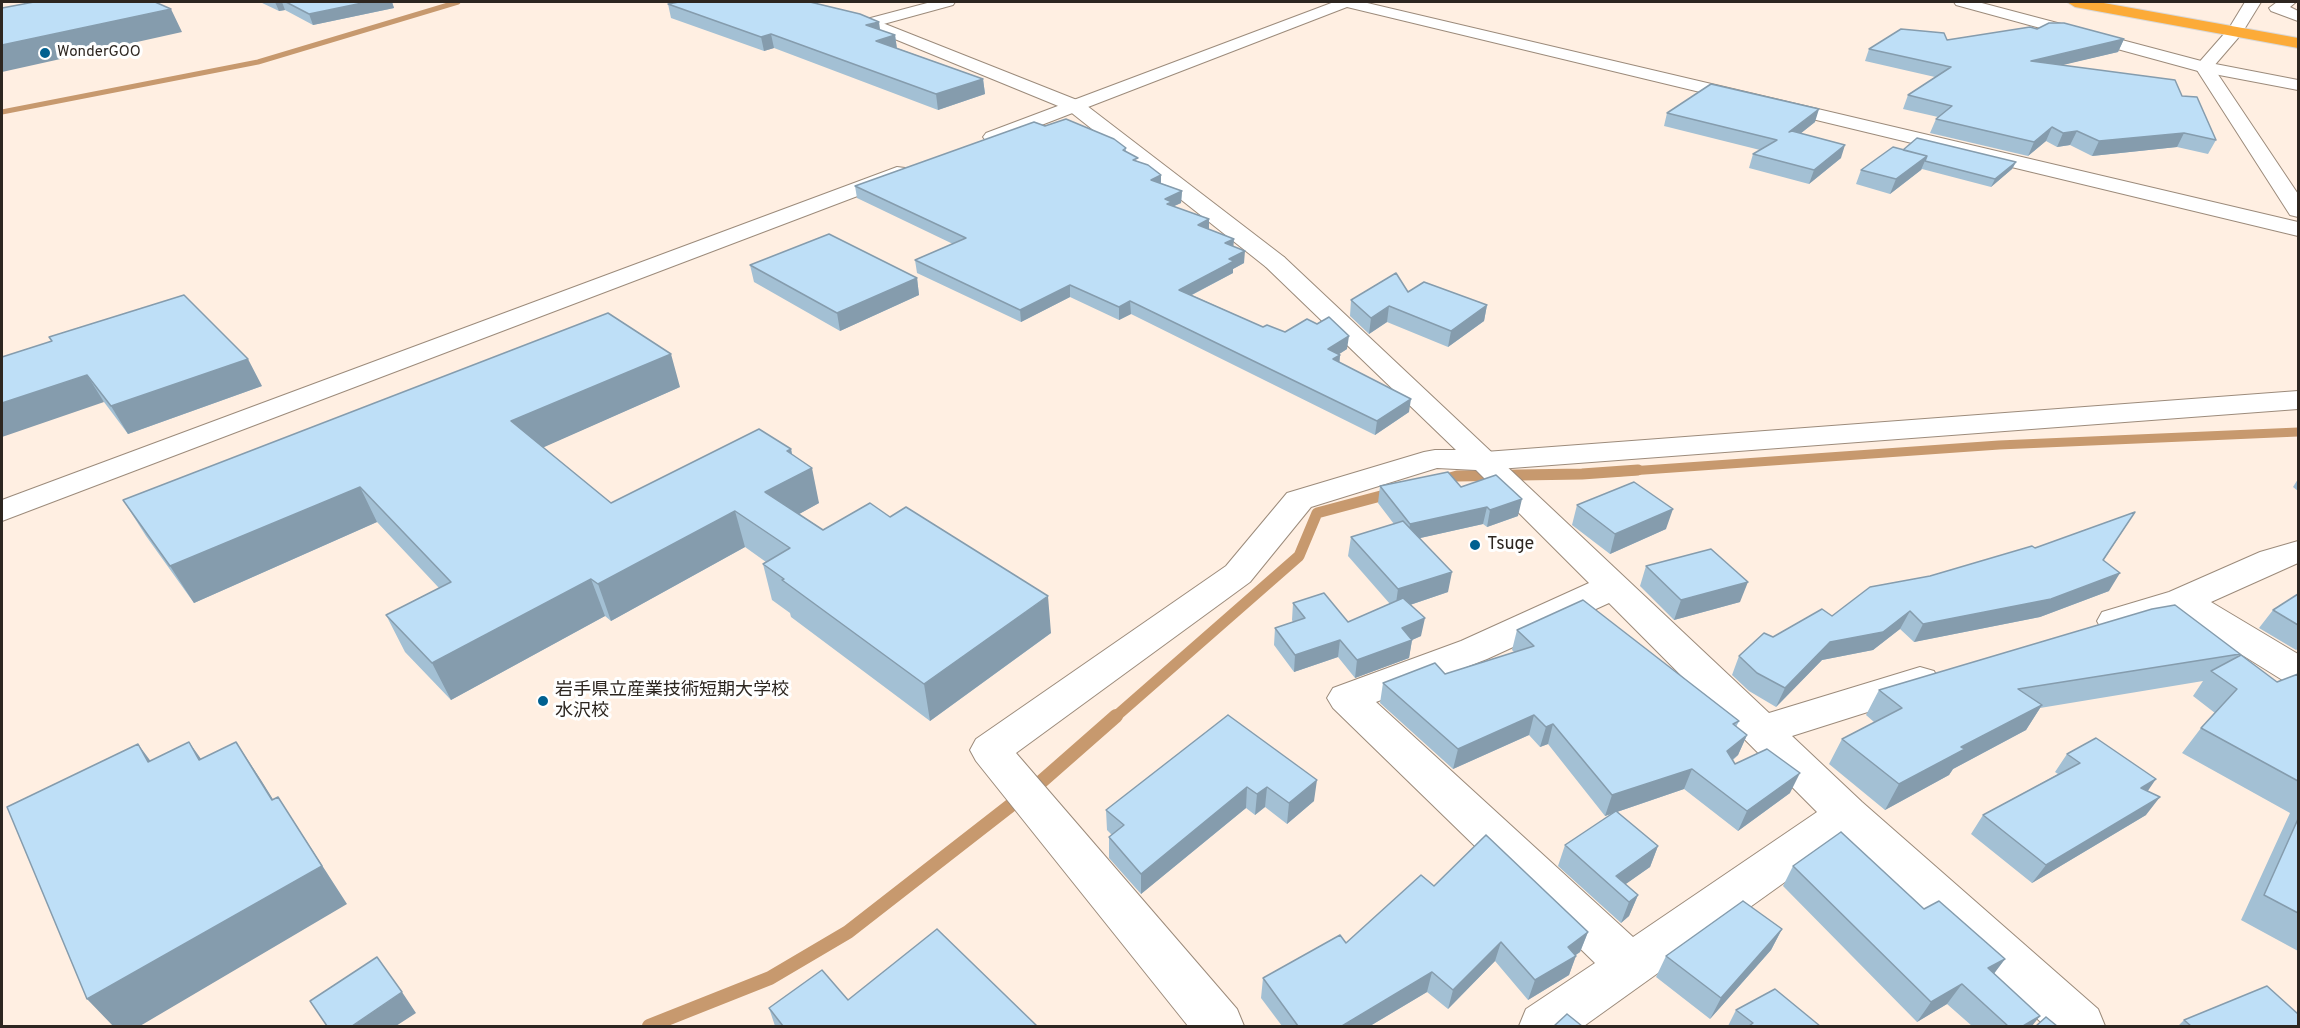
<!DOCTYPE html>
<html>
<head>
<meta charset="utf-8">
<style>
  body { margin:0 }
  #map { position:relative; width:2300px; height:1028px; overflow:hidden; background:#ffefe2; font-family:Overpass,sans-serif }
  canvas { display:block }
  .frame { position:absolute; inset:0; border:3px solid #2d2620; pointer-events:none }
</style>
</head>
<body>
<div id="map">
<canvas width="2300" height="1028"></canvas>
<div class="frame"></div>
</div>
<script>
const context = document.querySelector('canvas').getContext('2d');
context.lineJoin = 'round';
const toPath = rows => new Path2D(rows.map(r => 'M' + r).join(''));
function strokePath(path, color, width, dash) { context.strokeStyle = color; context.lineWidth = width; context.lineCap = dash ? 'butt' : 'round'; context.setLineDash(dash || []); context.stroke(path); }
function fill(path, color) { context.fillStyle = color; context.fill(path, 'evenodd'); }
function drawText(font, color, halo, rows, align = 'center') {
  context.font = font + ' Overpass,"Noto Sans JP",sans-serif'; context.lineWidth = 6; context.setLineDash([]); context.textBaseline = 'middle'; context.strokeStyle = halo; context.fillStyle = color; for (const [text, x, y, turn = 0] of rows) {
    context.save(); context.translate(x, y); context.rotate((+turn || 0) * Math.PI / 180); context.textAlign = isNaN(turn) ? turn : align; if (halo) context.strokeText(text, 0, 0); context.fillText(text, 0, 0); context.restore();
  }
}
strokePath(toPath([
  [2,112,258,62,458,2]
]), '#c7996e', 5);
strokePath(toPath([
  [1616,472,1999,445,2298,432]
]), '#c7996e', 9);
strokePath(toPath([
  [1439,481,1457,476,1582,474,1638,470],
  [1114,718,1299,556,1317,513,1392,493]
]), '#c7996e', 11);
strokePath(toPath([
  [649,1026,770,978,848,932,1042,781,1116,716]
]), '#c7996e', 14);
const minor = toPath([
  [931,2,955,2,953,5,869,28,861,23,863,20,931,2],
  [1334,2,1363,2,2298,222,2298,236,1347,7,1000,141,986,141,983,137,986,133,1334,2],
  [1954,2,1978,2,2205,62,2298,80,2298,90,2198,71,1956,5,1954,2],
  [2277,2,2296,2,2290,7,2298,11,2298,21,2271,11,2269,8,2277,2],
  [897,167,905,168,908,173,905,178,2,521,2,500,897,167],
  [1275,255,1284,257,1769,713,1920,667,1934,671,1939,681,1934,691,1792,736,1862,802,2098,1009,2105,1026,2045,1026,1845,839,1584,1026,1519,1026,1526,1009,1595,963,1333,708,1327,698,1333,688,1461,641,1589,583,1476,470,1437,468,1311,507,1250,582,1016,753,1237,1009,1244,1026,1188,1026,976,761,970,750,976,739,1226,566,1287,493,1424,452,1435,450,1456,450,1266,267,1263,262,1266,257,1275,255],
  [1609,603,1817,812,1633,937,1376,702,1487,659,1609,603],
  [2298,541,2298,563,2211,602,2298,654,2298,685,2284,681,2178,615,2115,634,2102,630,2097,621,2102,612,2169,592,2260,552,2298,541]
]);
const tertiary = toPath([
  [781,2,805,2,875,20,1082,102,1284,257,1287,262,1284,267,1275,269,1266,267,1068,110,863,26,783,5,781,2],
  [2245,2,2261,2,2245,28,2233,28,2231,25,2245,2],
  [2230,33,2236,34,2238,38,2213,67,2298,194,2298,217,2290,215,2195,67,2224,34,2230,33],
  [2298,391,2298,409,1485,470,1474,468,1469,461,1474,454,1485,452,2298,391]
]);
const trunk = toPath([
  [2067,2,2098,2,2298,38,2298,48,2075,7,2067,2]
]);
strokePath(minor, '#9c8b7b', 2);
strokePath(tertiary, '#9c8b7b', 2);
strokePath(trunk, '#d9d8d7', 2);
fill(minor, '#fff');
fill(tertiary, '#fff');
fill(trunk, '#fcab38');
fill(toPath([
  [260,2,392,2,394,8,313,25,285,10,279,11],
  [668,4,880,30,895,35,897,48,983,79,985,94,938,110,774,48,764,51,671,18],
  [2037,29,2124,39,2118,52,2061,65,2182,96,2216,140,2208,154,2177,147,2092,156,2070,145,2057,147,2046,141,2028,156,1930,133,1936,119,1938,117,1903,109,1908,95,1935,77,1865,61,1869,49],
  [1667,113,1815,122,1801,133,1841,158,1809,184,1749,168,1753,154,1760,150,1664,126],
  [1045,126,1126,148,1126,151,1161,183,1182,191,1181,203,1174,206,1233,247,1244,263,1233,269,1233,273,1192,295,1263,327,1347,349,1339,354,1340,355,1339,362,1409,412,1375,435,1131,314,1119,320,1070,297,1021,322,917,273,915,260,953,244,857,198,855,186],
  [1903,150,2016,162,2012,169,1991,187,1922,169,1921,170,1890,194,1856,184,1861,170],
  [750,265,917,278,919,295,840,331,754,282],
  [1408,292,1487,305,1484,321,1448,347,1387,322,1369,334,1350,316,1351,300],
  [49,337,262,386,128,434,104,402],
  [680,387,543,447,611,503,791,449,792,455,819,503,799,514,823,530,1051,633,930,721,791,617,790,613,772,600,763,564,766,562,745,547,611,621,605,616,451,700,405,652,386,615,439,588,377,522,194,603,146,536,123,500],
  [2298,479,2298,491,2293,487],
  [1380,486,1461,487,1518,516,1487,527,1483,524,1420,538,1448,592,1410,605,1421,636,1412,640,1409,658,1355,678,1338,657,1294,672,1274,645,1275,628,1293,622,1292,620,1293,603,1348,622,1390,604,1348,556,1351,537,1394,524,1378,503],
  [1577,505,1666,529,1610,554,1572,525],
  [2135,512,2104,560,2109,591,2040,617,1914,642,1900,629,1873,650,1822,660,1776,707,1749,691,1732,675,1739,656,1773,637,1832,616,1930,576,2035,548],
  [1646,566,1740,602,1674,620,1640,586],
  [2298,594,2298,649,2296,650,2259,628,2273,610],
  [1517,630,1739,721,1736,727,1747,735,1738,755,1733,760,1735,764,1790,793,1738,831,1684,789,1617,812,1658,846,1650,867,1625,884,1638,895,1629,916,1621,923,1558,866,1565,845,1614,813,1605,816,1548,744,1540,747,1529,735,1453,769,1380,703,1383,683,1445,674,1514,652,1512,650],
  [2240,654,2238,656,2277,682,2298,674,2298,951,2241,920,2290,813,2182,753,2201,728,2215,713,2193,696,2203,681,2040,708,2026,730,1953,769,1949,775,1885,810,1829,764,1842,739,1874,722,1866,715,1879,690],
  [1228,715,1314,801,1287,824,1265,807,1255,815,1246,808,1141,894,1109,858,1109,837,1112,835,1107,830,1106,810],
  [2067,754,2148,791,2146,815,2032,883,1971,834,1983,815,2058,774,2055,772],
  [1793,866,1924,909,2005,959,1994,973,2032,1026,1972,1026,1947,1004,1917,1022,1783,886],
  [1434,886,1588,932,1580,952,1576,955,1569,975,1528,1000,1495,961,1448,1009,1427,992,1370,1026,1282,1026,1261,998,1263,978,1346,943],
  [1782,929,1771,950,1710,1019,1656,977,1666,956],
  [848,1000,1037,1026,775,1026,769,1008],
  [1736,1010,1820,1026,1728,1026],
  [2184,1020,2298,1026,2178,1026]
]), '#a3c0d4');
fill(toPath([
  [275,2,282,2,285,10,279,11],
  [367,2,392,2,394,8,313,25,309,14],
  [171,9,182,32,2,72,2,45],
  [879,22,881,36,866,25],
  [771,34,774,48,764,51,761,37],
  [895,35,897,50,876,41],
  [2124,39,2118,52,2025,74,2031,61],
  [983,79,985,94,938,110,936,94],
  [1819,109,1815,122,1785,146,1789,132],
  [2052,127,2046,141,2028,156,2034,142],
  [2077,131,2070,145,2057,147,2063,133],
  [2184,133,2177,147,2092,156,2099,141],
  [1845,145,1841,158,1809,184,1814,170],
  [1927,156,1921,170,1890,194,1896,179],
  [2016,162,2012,169,1991,187,1995,179],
  [1161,175,1161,187,1151,180],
  [1182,191,1181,203,1172,207,1172,213,1165,199],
  [1209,219,1209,231,1198,225],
  [1234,239,1233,251,1225,243],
  [1245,251,1244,263,1233,269,1233,273,1178,302,1179,290,1229,259],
  [917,278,919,295,840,331,837,313],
  [1070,285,1070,297,1021,322,1020,310],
  [1130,301,1131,314,1119,320,1119,307],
  [1487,305,1484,321,1448,347,1451,331],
  [1389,306,1387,322,1369,334,1371,318],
  [1349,336,1347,349,1327,362,1328,349],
  [671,354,680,387,524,456,511,421],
  [1340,355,1339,368,1333,359],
  [248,359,262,386,128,434,111,406],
  [87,375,104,402,2,437,2,403],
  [1411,399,1409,412,1375,435,1377,421],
  [791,449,796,476,812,468,819,503,774,528,765,492,787,451],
  [360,487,377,522,194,603,170,566],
  [1522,499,1518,516,1487,527,1490,510],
  [1487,507,1483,524,1407,541,1410,524],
  [1673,509,1666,529,1610,554,1615,534],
  [735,511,745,547,611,621,598,584],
  [1452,572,1448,592,1395,610,1398,589],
  [2120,573,2109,591,2040,617,1914,642,1923,624],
  [591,579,605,616,451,700,432,663],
  [1748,582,1740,602,1674,620,1681,600],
  [1048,596,1051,633,930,721,924,684],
  [1910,611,1900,629,1873,650,1822,660,1776,707,1785,688,1830,642],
  [1425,618,1421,636,1412,640,1409,658,1355,678,1357,660,1402,628],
  [1340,640,1338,657,1294,672,1295,655],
  [2042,705,2026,730,1953,769,1949,775,1885,810,1899,784,1961,747],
  [1534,715,1529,735,1453,769,1458,749],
  [1553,724,1548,744,1540,747,1546,727],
  [1747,735,1738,755,1718,771,1727,751],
  [189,742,216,780,199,760],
  [236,742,261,780,297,838,272,800],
  [138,744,166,782,148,762],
  [1692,769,1684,789,1605,816,1612,795],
  [1800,773,1790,793,1738,831,1747,811],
  [2156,779,2143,798,2141,788],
  [1317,780,1314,801,1287,824,1289,803],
  [1247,787,1246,808,1141,894,1141,874],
  [1267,787,1265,807,1255,815,1257,794],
  [278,797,347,904,140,1026,113,1026,87,999],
  [2160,797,2146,815,2032,883,2046,865],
  [1658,846,1650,867,1616,891,1616,876],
  [1638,895,1629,916,1621,923,1629,902],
  [1782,929,1771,950,1710,1019,1721,998],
  [1588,932,1580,952,1574,956,1576,956,1569,975,1528,1000,1535,980,1568,947],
  [1501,942,1495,961,1448,1009,1453,990],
  [2005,959,1990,979,1988,968],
  [1432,972,1427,992,1370,1026,1342,1026],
  [1962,984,1947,1004,1917,1022,1931,1002],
  [402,992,416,1013,396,1026,352,1026],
  [2040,1016,2032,1026,2023,1026]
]), '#859cad');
const building = toPath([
  [34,2,155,2,171,9,2,45,2,8,34,2],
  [286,2,367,2,309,14,286,2],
  [679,2,810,2,860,14,879,22,866,25,895,35,876,41,983,79,936,94,771,34,761,37,668,4,679,2],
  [2049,23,2064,23,2124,39,2031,61,2175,80,2182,96,2197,97,2216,140,2184,133,2099,141,2077,131,2063,133,2052,127,2034,142,1936,119,1952,106,1908,95,1951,67,1869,49,1901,29,1944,33,1947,40,2030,27,2037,29,2049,23],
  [1711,84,1819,109,1789,132,1792,131,1845,145,1814,170,1753,154,1777,140,1667,113,1711,84],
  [1066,119,1114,139,1126,148,1123,150,1138,158,1133,160,1148,165,1161,175,1151,180,1182,191,1165,199,1172,202,1167,204,1209,219,1198,225,1234,239,1225,243,1245,251,1229,259,1234,261,1179,290,1263,327,1267,325,1285,332,1307,319,1317,324,1329,317,1349,336,1328,349,1340,355,1333,359,1411,399,1377,421,1130,301,1119,307,1070,285,1020,310,915,260,966,238,855,186,1034,122,1045,126,1066,119],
  [1917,138,2016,162,1995,179,1925,161,1927,156,1903,150,1917,138],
  [1893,147,1927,156,1896,179,1861,170,1893,147],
  [829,234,917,278,837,313,750,265,829,234],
  [1396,273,1408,292,1424,282,1487,305,1451,331,1389,306,1371,318,1351,300,1396,273],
  [184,295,248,359,111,406,87,375,2,403,2,357,52,341,49,337,184,295],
  [608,313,671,354,511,421,611,503,759,429,791,449,787,451,812,468,765,492,823,530,870,503,890,517,906,507,1048,596,924,684,782,580,784,579,763,564,790,548,735,511,598,584,591,579,432,663,386,615,451,582,360,487,170,566,123,500,608,313],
  [1448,472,1461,487,1496,475,1522,499,1490,510,1487,507,1410,524,1380,486,1448,472],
  [1634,482,1673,509,1615,534,1577,505,1634,482],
  [2135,512,2103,560,2120,573,2051,599,1923,624,1910,611,1883,632,1830,642,1785,688,1757,673,1739,656,1764,633,1773,637,1822,609,1832,616,1870,587,1930,576,2032,546,2035,548,2135,512],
  [1403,521,1452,572,1398,589,1351,537,1403,521],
  [1711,549,1748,582,1681,600,1646,566,1711,549],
  [1324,593,1348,622,1403,598,1425,618,1402,628,1412,640,1357,660,1340,640,1295,655,1275,628,1305,618,1293,603,1324,593],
  [2298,594,2298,625,2273,610,2298,594],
  [1583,600,1739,721,1733,724,1747,735,1727,751,1735,764,1767,749,1800,773,1747,811,1692,769,1612,795,1553,724,1546,727,1534,715,1458,749,1383,683,1435,663,1445,674,1534,646,1517,630,1583,600],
  [2175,605,2240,654,2018,689,2042,705,1961,747,1965,749,1899,784,1842,739,1902,708,1879,690,2152,609,2175,605],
  [2241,655,2277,682,2298,674,2298,781,2201,728,2237,689,2211,671,2241,655],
  [1228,715,1317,780,1289,803,1267,787,1257,794,1247,787,1141,874,1109,837,1124,825,1106,810,1228,715],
  [2096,738,2156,779,2141,788,2160,797,2046,865,1983,815,2080,763,2067,754,2096,738],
  [189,742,199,760,236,742,272,800,278,797,322,866,87,999,7,807,138,744,148,762,189,742],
  [1616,811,1658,846,1616,876,1638,895,1629,902,1565,845,1616,811],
  [2298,819,2298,913,2264,895,2298,819],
  [1841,832,1924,909,1939,901,2005,959,1988,968,2040,1016,2023,1026,2008,1026,1962,984,1931,1002,1793,866,1841,832],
  [1486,835,1588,932,1568,947,1576,956,1535,980,1501,942,1453,990,1432,972,1342,1026,1298,1026,1263,978,1340,935,1346,943,1421,875,1434,886,1486,835],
  [1743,901,1782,929,1721,998,1666,956,1743,901],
  [937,929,1037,1026,783,1026,769,1008,822,970,848,1000,937,929],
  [377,957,402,992,352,1026,327,1026,310,1001,377,957],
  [2267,986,2298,1014,2298,1026,2191,1026,2184,1020,2267,986],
  [1775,989,1820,1026,1749,1026,1753,1023,1736,1010,1775,989],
  [1567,1014,1582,1026,1554,1026,1567,1014],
  [2046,1017,2057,1026,2036,1026,2046,1017]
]);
fill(building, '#bedff7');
strokePath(building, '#859cad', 1.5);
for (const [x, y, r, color] of [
  [45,53,6,"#006090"],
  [1475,545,6,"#006090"],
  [543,701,6,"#006090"]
]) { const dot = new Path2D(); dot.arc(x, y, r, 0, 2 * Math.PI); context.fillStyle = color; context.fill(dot); strokePath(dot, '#fff', 2); }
drawText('15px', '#2d2620', '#fff', [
  ["WonderGOO",57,53]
], 'left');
drawText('18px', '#2d2620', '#fff', [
  ["Tsuge",1487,545],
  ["岩手県立産業技術短期大学校",555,691],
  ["水沢校",555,712]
], 'left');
</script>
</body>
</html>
